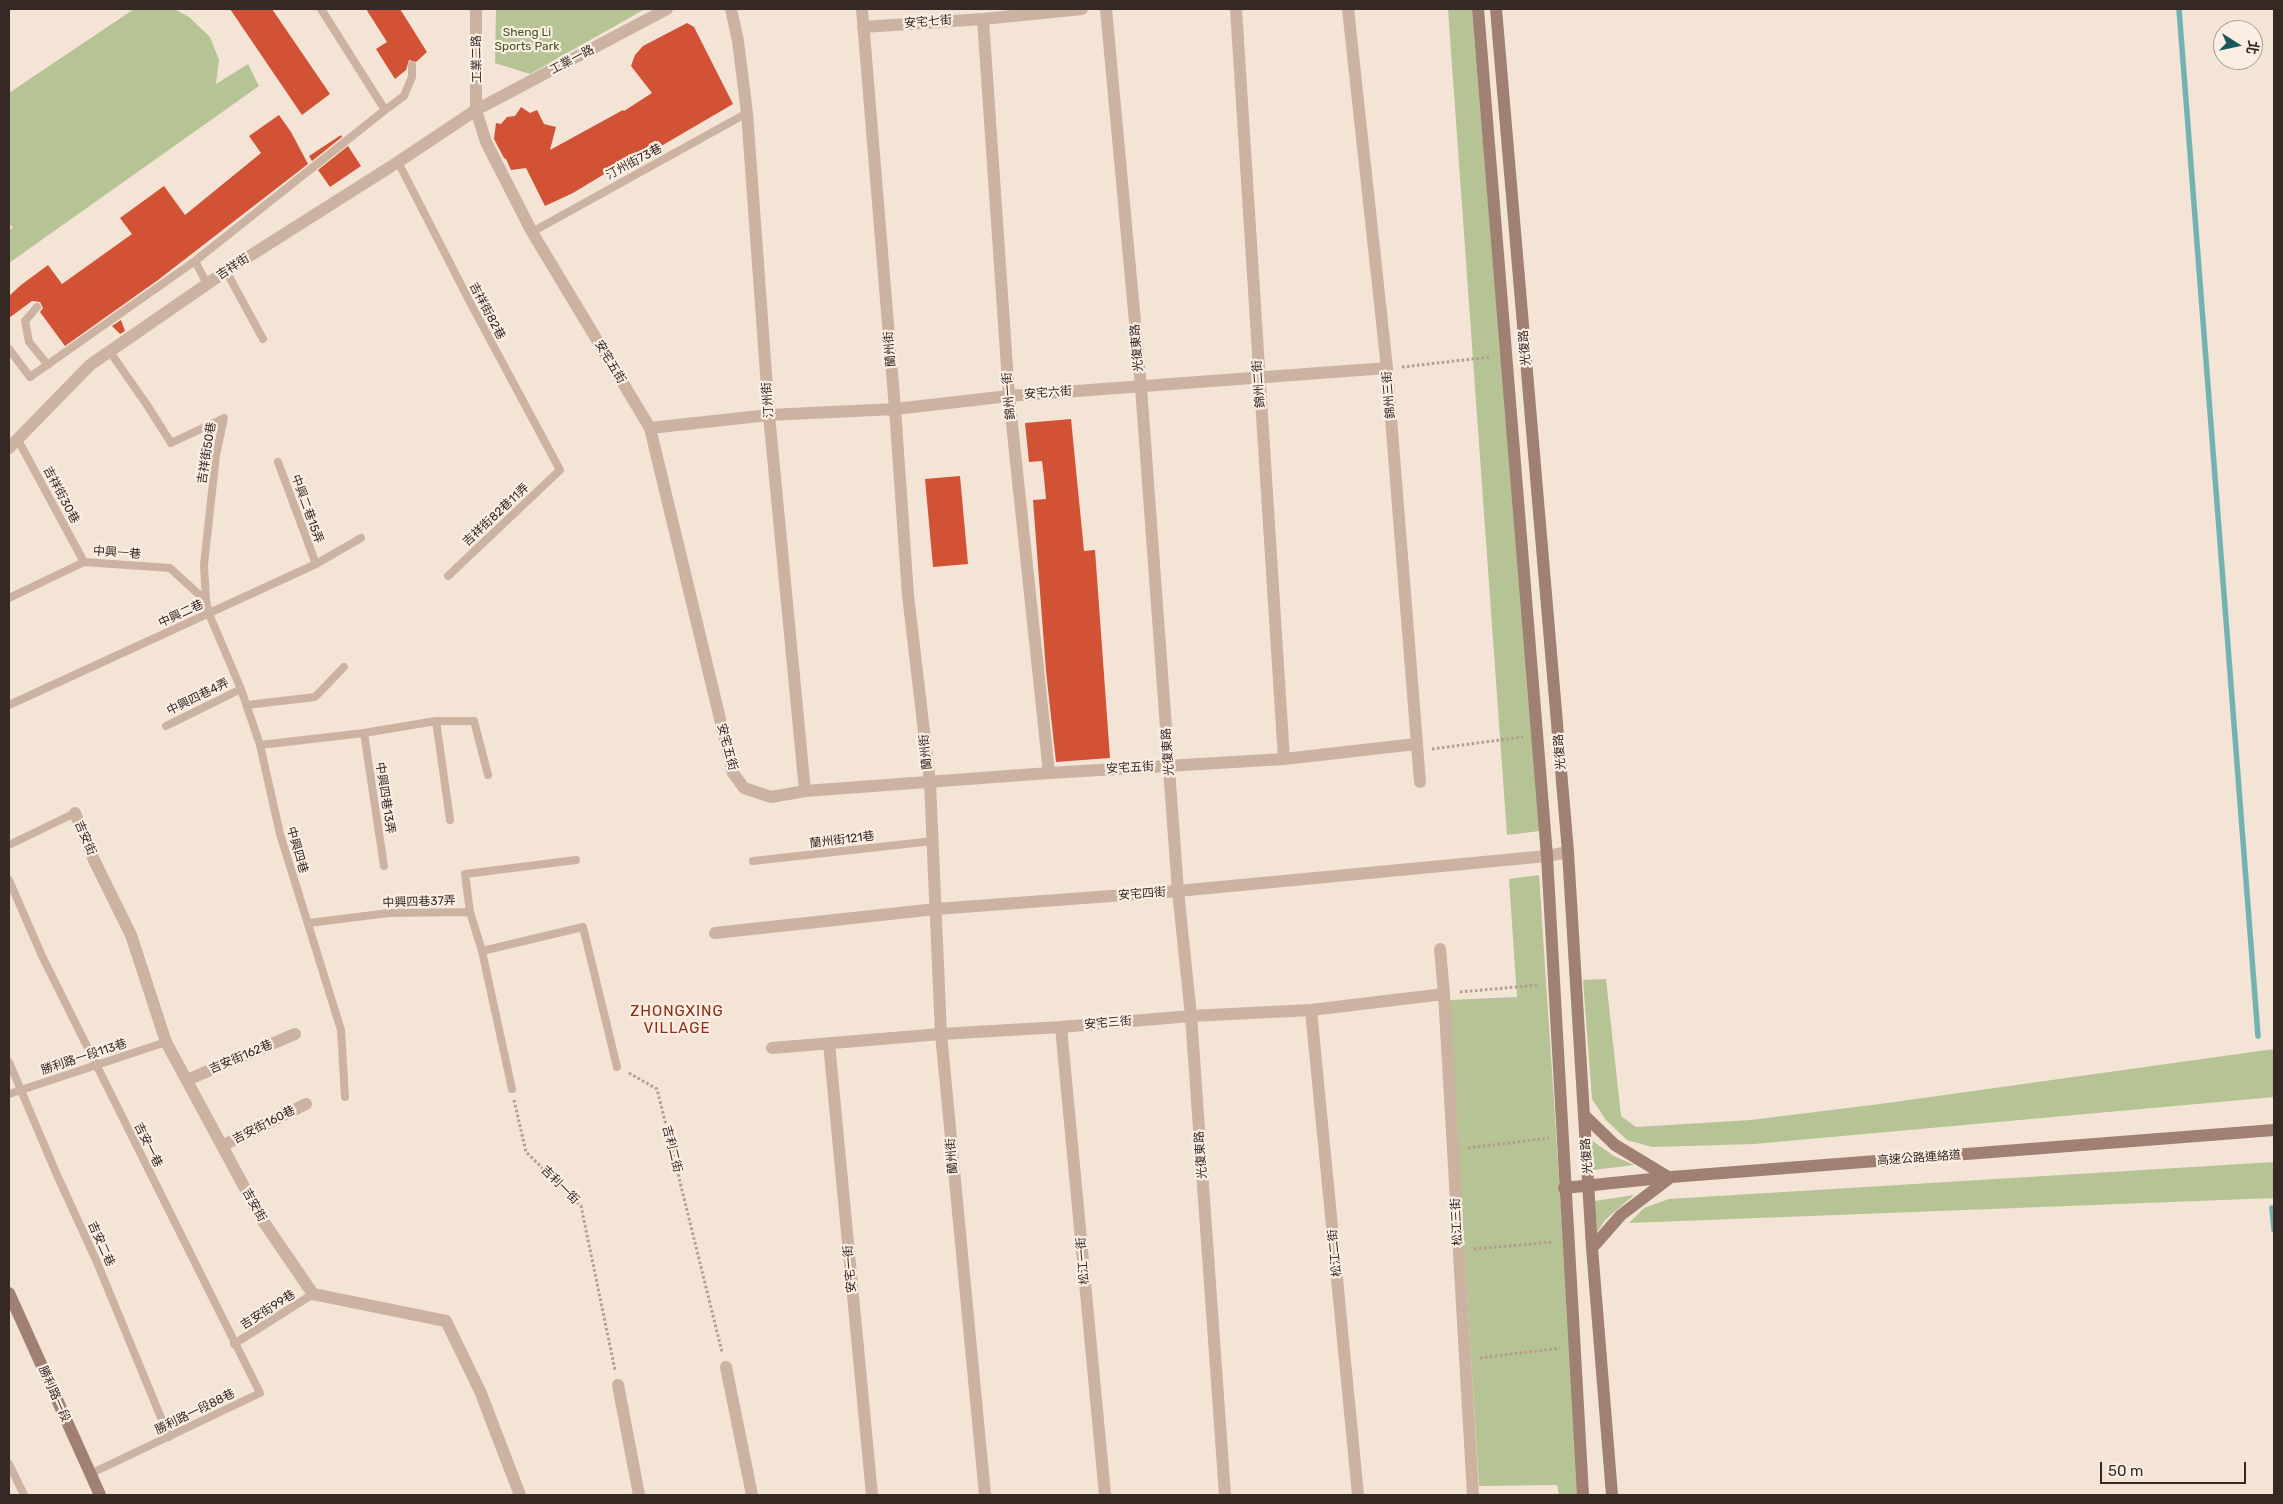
<!DOCTYPE html>
<html>
<head>
<meta charset="utf-8">
<style>
  body { margin:0 }
  #map { position:relative; width:2283px; height:1504px; overflow:hidden; background:#f3e4d6; font-family:Rubik,"Noto Sans TC",sans-serif }
  canvas { display:block }
  .frame { position:absolute; inset:0; border:10px solid #362925; pointer-events:none }
  .north { position:absolute; left:2213px; top:20px; width:50px; height:50px; box-sizing:border-box; background:#fbeee3; border:1px solid #ac9f97; border-radius:50%; rotate:100deg; font-size:14px; font-weight:700; line-height:20px; text-align:center; color:#362925 }
  .north::after { content:''; display:block; margin:auto; width:18px; height:22px; background:#175a5b; clip-path:polygon(50% 0,100% 100%,50% 72%,0 100%) }
  .scale { position:absolute; left:2100px; top:1462px; width:146px; height:22px; box-sizing:border-box; border:2px solid #362925; border-top:0; padding-left:6px; font-size:15px; line-height:18px; white-space:nowrap; color:#362925; -webkit-text-stroke:4px #fbeee3; paint-order:stroke }
</style>
</head>
<body>
<div id="map">
<canvas width="2283" height="1504"></canvas>
<div class="frame"></div>
<div class="north">北</div>
<div class="scale">50 m</div>
</div>
<script>
const context = document.querySelector('canvas').getContext('2d');
context.lineJoin = 'round';
function fill(path, color) { context.fillStyle = color; context.fill(path, 'evenodd'); }
const toPath = rows => new Path2D(rows.map(r => 'M' + r).join(''));
function strokePath(path, color, width, dash) { context.strokeStyle = color; context.lineWidth = width; context.lineCap = dash ? 'butt' : 'round'; context.setLineDash(dash || []); context.stroke(path); }
function drawText(font, color, halo, rows, align = 'center') {
  context.font = font + ' Rubik,"Noto Sans TC",sans-serif'; context.lineWidth = 4.5; context.setLineDash([]); context.textBaseline = 'middle'; context.strokeStyle = halo; context.fillStyle = color; for (const [text, x, y, turn = 0] of rows) {
    context.save(); context.translate(x, y); context.rotate((+turn || 0) * Math.PI / 180); context.textAlign = isNaN(turn) ? turn : align; if (halo) context.strokeText(text, 0, 0); context.fillText(text, 0, 0); context.restore();
  }
}
fill(toPath([
  [134,9,174,9,189,17,210,37,219,60,216,84,248,64,259,86,9,263,9,231,13,227,9,224,9,93],
  [496,9,645,9,530,74,495,63],
  [1448,9,1472,9,1540,831,1507,835],
  [1539,875,1580,1495,1559,1495,1557,1485,1479,1486,1449,1000,1517,997,1509,879],
  [1606,979,1621,1116,1636,1127,1751,1120,1880,1104,2274,1049,2274,1097,1754,1144,1652,1147,1627,1140,1606,1120,1592,1099,1583,980],
  [1591,1140,1614,1156,1634,1165,1593,1170],
  [2274,1162,2274,1198,1629,1223,1644,1208,1669,1199],
  [1634,1195,1605,1220,1597,1232,1595,1201]
]), '#b6c395');
strokePath(toPath([
  [2179,9,2258,1036],
  [2272,1208,2274,1230]
]), '#72b3b2', 5.5);
fill(toPath([
  [230,9,272,9,330,94,302,115],
  [366,9,400,9,427,52,416,62,409,60,406,70,395,79,376,49,387,42],
  [687,23,694,27,733,104,651,152,649,147,573,193,545,206,526,168,511,170,506,159,504,158,494,139,496,123,501,124,507,117,515,116,521,107,530,113,537,110,544,124,556,127,550,150,623,110,624,111,652,93,631,66,635,55,643,46],
  [279,115,291,132,308,164,158,280,65,346,40,312,43,308,40,302,32,301,9,318,9,296,21,285,48,265,62,284,132,234,120,218,164,186,185,215,261,153,249,136],
  [341,135,342,137,312,161,309,156],
  [348,146,361,166,330,187,318,170],
  [121,320,125,331,120,334,112,326],
  [1071,419,1084,551,1095,550,1110,758,1056,762,1046,671,1033,500,1046,499,1044,477,1042,461,1029,462,1025,423],
  [960,476,968,564,933,567,925,479]
]), '#d25235');
strokePath(toPath([
  [1402,367,1490,357],
  [1432,749,1523,737],
  [1460,992,1538,985],
  [629,1073,657,1089,722,1352],
  [514,1100,526,1152,581,1206,615,1370],
  [1468,1148,1549,1138],
  [1474,1249,1553,1242],
  [1480,1358,1560,1348]
]), '#b89c8b', 3, [2.5, 2.5]);
strokePath(toPath([
  [385,110,404,96,412,77,412,65],
  [398,162,472,306,560,470,448,576],
  [532,232,747,113],
  [195,261,207,284],
  [226,271,263,339],
  [37,307,25,321,29,342,48,365],
  [9,349,30,377,195,261,385,110,321,9],
  [110,352,147,405,171,443,224,418,216,455,204,565,206,601],
  [18,440,84,562],
  [278,462,316,564],
  [9,598,84,562,170,568,206,601,209,614,241,689,260,745,280,834,341,1030,345,1097],
  [9,705,316,564,361,538],
  [247,705,315,697,344,667],
  [436,721,450,820],
  [166,726,241,689],
  [364,733,384,866],
  [260,745,364,733,436,721,474,721,488,775],
  [9,845,75,813],
  [753,861,933,841],
  [9,880,42,956,260,1393,90,1474],
  [309,923,389,913,470,912],
  [482,951,583,927,617,1067],
  [9,1062,57,1175,96,1260,169,1437],
  [512,1089,482,951,470,912,465,874,576,860],
  [9,1094,166,1042],
  [234,1344,313,1294],
  [9,1464,24,1495]
]), '#ccb2a1', 8);
strokePath(toPath([
  [476,9,476,110,486,142,532,232,650,428,733,773,744,788,771,797,805,791,1049,773,1284,759,1416,744],
  [731,9,738,41,747,113,769,415,805,791],
  [862,9,895,409,908,595,930,783,941,1034,985,1495],
  [1106,9,1141,387,1178,891,1191,1016,1225,1495],
  [1236,9,1284,759],
  [1348,9,1387,368,1420,782],
  [983,19,1009,396,1049,773],
  [863,27,983,19,1082,9],
  [650,428,769,415,895,409,1009,396,1387,368],
  [9,448,90,365,226,271,398,162,476,110,667,9],
  [75,813,94,860,131,935,166,1042,261,1218,313,1294,446,1321,480,1391,520,1495],
  [715,933,936,909,1178,891,1547,856,1568,852],
  [1440,949,1444,994,1473,1495],
  [1311,1010,1358,1495],
  [1061,1027,1105,1495],
  [829,1043,872,1495],
  [772,1048,941,1034,1061,1027,1191,1016,1311,1010,1444,994],
  [187,1080,295,1034],
  [222,1146,306,1104],
  [726,1367,752,1495],
  [618,1385,639,1495]
]), '#ccb2a1', 12);
strokePath(toPath([
  [1478,9,1547,856,1583,1495],
  [1496,9,1568,852,1592,1248,1612,1495],
  [1584,1115,1615,1145,1668,1177],
  [1564,1188,1671,1177,2274,1130],
  [1592,1248,1621,1215,1671,1177],
  [9,1293,100,1495]
]), '#a08073', 12);
drawText('12px', '#362925', '#fbeee3', [
  ["安宅七街",928,22,-4],
  ["工業二路",477,59,-91],
  ["工業一路",572,60,-28],
  ["汀州街73巷",634,162,-28],
  ["吉祥街",233,267,-33],
  ["吉祥街82巷",487,311,62],
  ["光復東路",1137,348,-95],
  ["光復路",1525,348,-95],
  ["蘭州街",890,349,-95],
  ["安宅五街",610,362,59],
  ["錦州二街",1259,384,-94],
  ["安宅六街",1048,393,-4],
  ["錦州三街",1389,395,-95],
  ["錦州一街",1009,396,-95],
  ["汀州街",768,400,-94],
  ["吉祥街50巷",207,453,-81],
  ["吉祥街30巷",61,495,62],
  ["中興二巷15弄",307,509,70],
  ["吉祥街82巷11弄",496,515,-43],
  ["中興一巷",117,553,4],
  ["中興二巷",181,614,-25],
  ["中興四巷4弄",198,697,-26],
  ["安宅五街",727,747,75],
  ["蘭州街",926,752,-96],
  ["光復東路",1168,752,-94],
  ["光復路",1560,752,-95],
  ["安宅五街",1130,768,-3],
  ["中興四巷13弄",385,798,81],
  ["吉安街",85,838,67],
  ["蘭州街121巷",842,840,-7],
  ["中興四巷",297,850,74],
  ["安宅四街",1142,894,-4],
  ["中興四巷37弄",419,902,-2],
  ["安宅三街",1108,1023,-5],
  ["勝利路一段113巷",84,1057,-18],
  ["吉安街162巷",241,1057,-23],
  ["吉安街160巷",264,1125,-27],
  ["吉安一巷",148,1145,64],
  ["吉利二街",672,1149,76],
  ["光復東路",1201,1155,-94],
  ["蘭州街",952,1156,-95],
  ["光復路",1587,1156,-95],
  ["高速公路連絡道",1919,1158,-4],
  ["吉利一街",560,1185,45],
  ["吉安街",254,1205,61],
  ["松江三街",1457,1222,-93],
  ["吉安二巷",101,1244,66],
  ["松江二街",1335,1253,-96],
  ["松江一街",1083,1261,-95],
  ["安宅一街",850,1269,-95],
  ["吉安街99巷",268,1310,-32],
  ["勝利路一段",54,1394,66],
  ["勝利路一段88巷",195,1412,-26]
]);
drawText('12px', '#475626', '#fbeee3', [
  ["Sheng Li",527,33],
  ["Sports Park",527,47]
]);
context.letterSpacing = '1px';
drawText('15px', '#8c2c16', '#fbeee3', [
  ["ZHONGXING",677,1012],
  ["VILLAGE",677,1029]
]);
context.letterSpacing = '0px';
</script>
</body>
</html>
